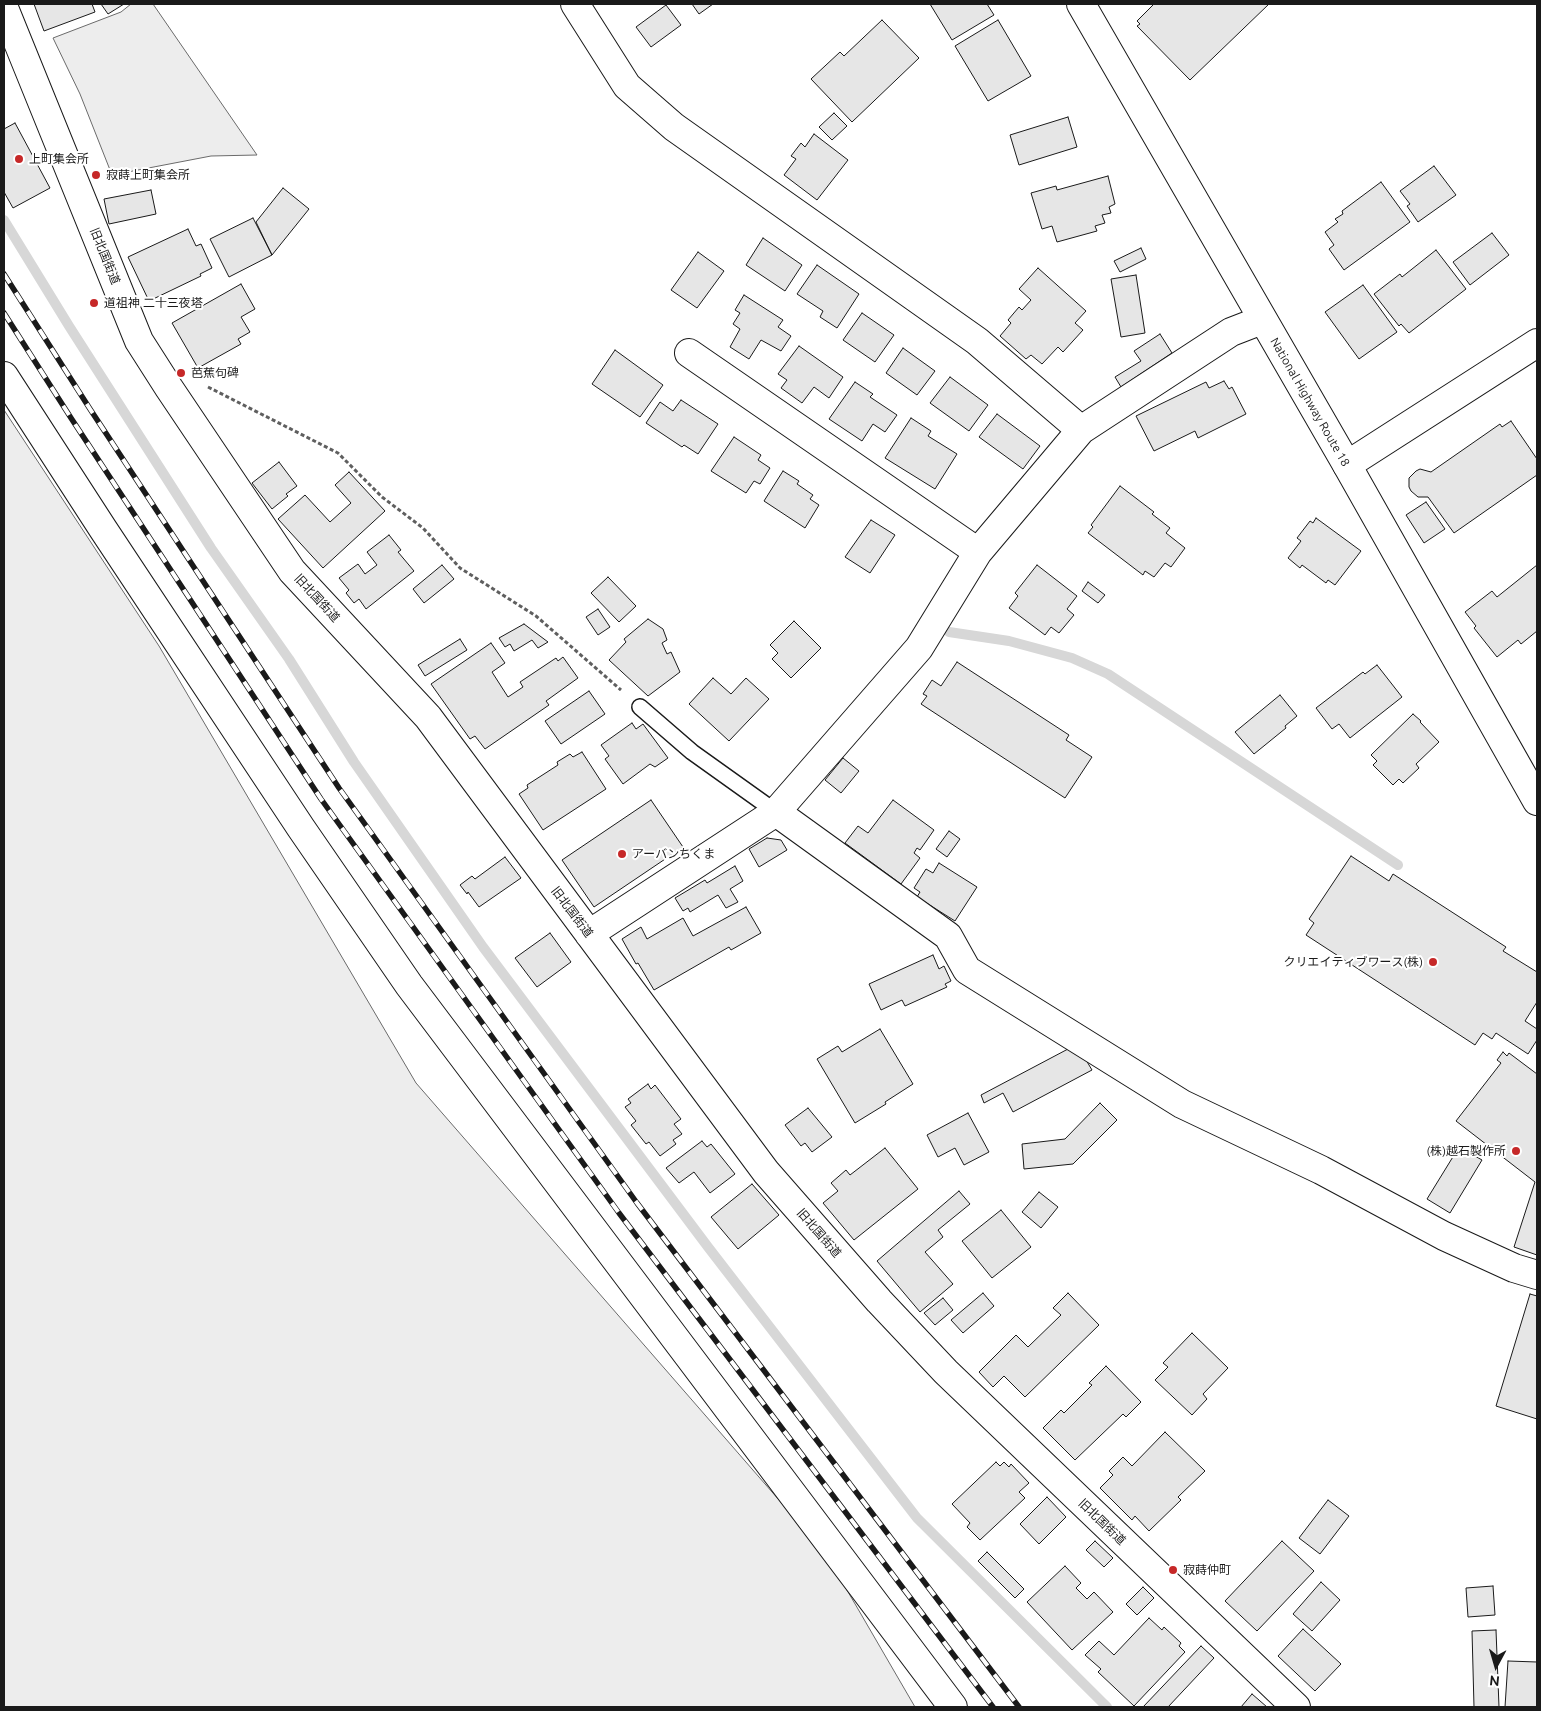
<!DOCTYPE html>
<html>
<head>
<meta charset="utf-8">
<style>
  body { margin:0 }
  #map { position:relative; width:1541px; height:1711px; overflow:hidden; background:#fff; font-family:Ubuntu,sans-serif }
  canvas { display:block }
  .frame { position:absolute; inset:0; border:5px solid #1a1a1a; pointer-events:none }
  .north { position:absolute; left:1471px; top:1641px; width:50px; height:50px; -webkit-text-stroke:4px #fff; paint-order:stroke; rotate:186deg; font-size:14px; font-weight:700; line-height:20px; text-align:center; color:#1a1a1a }
  .north::after { content:''; display:block; margin:auto; width:18px; height:22px; background:#1a1a1a; clip-path:polygon(50% 0,100% 100%,50% 72%,0 100%) }
</style>
</head>
<body>
<div id="map">
<canvas width="1541" height="1711"></canvas>
<div class="frame"></div>
<div class="north">N</div>
</div>
<script>
const context = document.querySelector('canvas').getContext('2d');
context.lineJoin = 'round';
function fill(path, color) { context.fillStyle = color; context.fill(path, 'evenodd'); }
const toPath = rows => new Path2D(rows.map(r => 'M' + r).join(''));
function strokePath(path, color, width, dash) { context.strokeStyle = color; context.lineWidth = width; context.lineCap = dash ? 'butt' : 'round'; context.setLineDash(dash || []); context.stroke(path); }
function drawText(font, color, halo, rows, align = 'center') {
  context.font = font + ' Ubuntu,"Noto Sans JP",sans-serif'; context.lineWidth = 4; context.setLineDash([]); context.textBaseline = 'middle'; context.strokeStyle = halo; context.fillStyle = color; for (const [text, x, y, turn = 0] of rows) {
    context.save(); context.translate(x, y); context.rotate((+turn || 0) * Math.PI / 180); context.textAlign = isNaN(turn) ? turn : align; if (halo) context.strokeText(text, 0, 0); context.fillText(text, 0, 0); context.restore();
  }
}
const green = toPath([
  [131,4,153,4,257,155,211,156,112,175,80,94,53,38,121,12,131,4],
  [4,410,159,646,416,1083,826,1554,915,1707,4,1707,4,410]
]);
fill(green, '#ededed');
strokePath(green, '#6a6a6a', 1);
strokePath(toPath([
  [4,220,69,326,211,548,289,659,354,762,483,947,708,1247,917,1518,1107,1707],
  [949,632,1009,641,1072,658,1108,674,1398,865]
]), '#d7d7d7', 10);
const building = toPath([
  [34,4,92,4,95,12,44,31,34,4],
  [101,4,124,4,108,14,101,4],
  [692,4,713,4,699,14,692,4],
  [930,4,987,4,994,15,952,40,930,4],
  [1154,4,1269,4,1190,80,1137,26,1140,24,1137,21,1154,4],
  [666,5,681,25,651,47,636,27,666,5],
  [882,20,919,58,852,122,811,79,840,52,844,56,882,20],
  [998,20,1031,76,988,101,955,46,998,20],
  [834,113,847,126,832,140,819,127,834,113],
  [1068,117,1077,147,1019,165,1010,135,1068,117],
  [15,123,50,188,13,208,4,192,4,129,15,123],
  [814,134,848,160,817,200,784,175,796,159,791,156,801,143,805,147,814,134],
  [1434,166,1456,195,1418,222,1407,206,1410,204,1400,191,1434,166],
  [1108,176,1115,204,1109,207,1111,213,1102,215,1105,223,1095,226,1097,231,1057,242,1052,226,1042,229,1031,193,1056,186,1057,190,1108,176],
  [1381,182,1410,222,1344,270,1329,249,1334,245,1325,232,1338,222,1335,219,1343,214,1342,211,1381,182],
  [283,188,309,209,272,255,256,222,283,188],
  [151,190,156,214,109,224,104,199,151,190],
  [253,218,272,255,229,277,210,239,253,218],
  [188,229,196,246,201,244,212,268,200,274,201,276,149,301,128,257,188,229],
  [1492,233,1509,255,1470,285,1453,262,1492,233],
  [763,238,802,265,785,291,746,265,763,238],
  [1141,248,1146,259,1120,272,1114,261,1141,248],
  [1436,250,1466,289,1409,333,1401,324,1399,326,1374,294,1400,274,1402,277,1436,250],
  [698,252,724,271,697,308,671,290,698,252],
  [817,265,859,294,837,328,820,317,823,311,797,294,817,265],
  [1038,268,1086,311,1075,323,1083,330,1063,352,1058,347,1042,364,1031,355,1026,359,1000,336,1011,323,1008,320,1019,307,1022,310,1031,300,1019,289,1038,268],
  [1136,275,1145,333,1121,337,1111,279,1136,275],
  [241,284,255,309,241,317,250,332,238,339,241,344,198,368,172,323,241,284],
  [1363,285,1397,332,1359,359,1325,312,1363,285],
  [744,295,783,320,778,327,791,336,781,351,761,340,749,359,730,347,740,329,733,324,740,313,735,310,744,295],
  [862,313,894,335,875,362,843,340,862,313],
  [1160,334,1172,353,1121,387,1115,377,1141,361,1134,351,1160,334],
  [799,346,843,377,829,398,814,387,802,403,781,388,787,380,778,374,799,346],
  [903,348,935,371,917,395,886,373,903,348],
  [615,350,663,385,640,417,592,384,615,350],
  [950,377,988,405,969,431,930,403,950,377],
  [1224,381,1229,389,1232,387,1246,414,1198,438,1195,431,1154,451,1136,416,1206,382,1209,388,1224,381],
  [855,382,873,394,870,397,897,415,885,432,873,424,862,441,829,419,855,382],
  [681,400,718,424,698,454,684,445,682,447,646,423,660,402,673,411,681,400],
  [997,414,1040,446,1023,469,979,437,997,414],
  [911,418,931,431,928,436,957,454,935,489,885,458,911,418],
  [1511,421,1537,459,1537,475,1454,533,1428,497,1418,497,1411,491,1409,487,1409,478,1416,471,1420,469,1431,472,1500,424,1502,427,1511,421],
  [734,437,761,455,758,460,770,468,760,484,754,481,746,493,711,471,734,437],
  [279,462,297,486,286,494,288,496,272,509,252,483,279,462],
  [783,471,799,481,797,484,813,495,810,499,819,505,805,528,764,501,783,471],
  [349,472,385,511,323,568,278,519,305,495,330,522,351,503,335,485,349,472],
  [1120,486,1154,512,1152,514,1170,528,1166,533,1185,548,1171,567,1165,563,1154,577,1145,571,1143,575,1088,533,1093,527,1091,525,1120,486],
  [1426,502,1445,529,1424,543,1406,515,1426,502],
  [1316,518,1361,551,1335,585,1328,580,1326,583,1302,565,1300,568,1288,558,1301,541,1297,538,1310,521,1313,523,1316,518],
  [871,520,895,535,870,573,845,557,871,520],
  [389,535,401,550,398,552,414,571,366,609,359,599,354,603,346,593,349,590,339,578,358,564,365,574,377,565,367,552,389,535],
  [442,565,454,579,424,603,413,589,442,565],
  [1037,565,1077,596,1067,609,1074,615,1059,633,1051,627,1045,635,1009,608,1018,596,1015,593,1037,565],
  [1537,565,1537,631,1521,644,1518,640,1497,657,1474,628,1476,626,1465,612,1492,591,1497,597,1537,565],
  [608,577,636,606,619,622,591,593,608,577],
  [1088,582,1105,595,1098,603,1082,591,1088,582],
  [598,609,610,627,598,635,586,617,598,609],
  [648,619,663,629,667,640,662,643,667,654,671,652,680,672,648,696,609,660,626,642,624,639,648,619],
  [794,621,821,648,791,678,772,659,778,653,770,645,794,621],
  [524,624,548,642,538,648,532,640,514,651,510,644,505,647,499,638,524,624],
  [460,639,467,650,425,676,418,665,460,639],
  [491,643,505,663,492,672,508,697,523,687,520,682,556,658,558,661,563,657,578,678,546,701,549,705,485,749,475,736,470,739,431,684,491,643],
  [957,662,1069,735,1066,740,1092,757,1065,798,921,704,927,696,923,694,932,680,941,686,957,662],
  [1377,665,1402,697,1350,738,1339,724,1332,729,1316,708,1363,672,1365,674,1377,665],
  [713,678,731,694,746,678,769,699,729,741,689,704,713,678],
  [589,691,605,714,561,744,545,721,589,691],
  [1280,695,1297,716,1285,726,1286,728,1254,754,1235,732,1280,695],
  [1413,714,1421,721,1420,722,1439,742,1416,764,1419,768,1403,783,1399,779,1393,785,1373,765,1377,761,1371,755,1413,714],
  [632,723,636,729,643,724,668,758,655,767,650,764,623,784,605,759,609,756,601,745,632,723],
  [582,752,606,789,543,830,519,794,528,788,527,785,558,765,557,762,570,754,573,757,582,752],
  [843,758,859,771,841,793,825,780,843,758],
  [651,800,683,847,594,907,562,860,651,800],
  [893,800,934,830,920,850,917,848,914,853,920,858,901,884,845,843,858,826,868,833,893,800],
  [949,831,960,839,947,857,936,849,949,831],
  [767,838,781,840,787,850,759,867,749,849,767,838],
  [1351,856,1389,881,1393,874,1506,947,1503,951,1537,972,1537,1002,1525,1021,1537,1029,1537,1040,1528,1054,1496,1033,1492,1039,1483,1033,1475,1045,1306,935,1314,923,1309,919,1351,856],
  [505,857,521,878,479,907,468,892,467,894,460,885,472,876,475,879,505,857],
  [939,863,977,887,955,921,917,897,920,892,914,888,926,869,933,873,939,863],
  [735,866,743,881,730,889,738,902,726,908,718,895,690,912,688,908,683,911,675,898,705,880,707,883,735,866],
  [746,907,761,933,731,950,729,947,654,990,638,963,636,964,622,939,641,927,647,939,683,918,693,936,746,907],
  [550,933,571,962,537,987,515,958,550,933],
  [933,955,939,969,944,966,951,981,945,984,947,987,905,1006,902,1000,881,1010,869,984,933,955],
  [880,1029,913,1084,885,1102,886,1104,855,1123,817,1059,838,1046,842,1052,880,1029],
  [1068,1049,1086,1060,1092,1070,1013,1112,1003,1093,984,1103,981,1095,1068,1049],
  [1503,1052,1507,1056,1509,1053,1537,1074,1537,1255,1514,1247,1535,1182,1456,1121,1501,1063,1497,1060,1503,1052],
  [648,1084,651,1089,655,1085,681,1119,674,1124,682,1134,673,1140,676,1144,660,1156,649,1142,646,1144,631,1125,636,1121,625,1107,631,1103,628,1099,648,1084],
  [1100,1103,1117,1120,1073,1164,1024,1169,1022,1144,1065,1139,1100,1103],
  [808,1108,832,1137,812,1152,805,1143,801,1146,785,1125,808,1108],
  [968,1113,989,1152,964,1165,955,1148,938,1157,927,1135,968,1113],
  [702,1141,707,1147,711,1144,735,1174,710,1193,694,1172,679,1183,666,1168,702,1141],
  [1459,1147,1482,1160,1450,1213,1427,1199,1459,1147],
  [885,1148,918,1189,854,1240,823,1203,838,1191,831,1183,846,1170,850,1175,885,1148],
  [752,1184,779,1215,738,1249,711,1217,752,1184],
  [959,1191,970,1204,938,1230,943,1237,925,1252,953,1284,920,1312,877,1261,959,1191],
  [1039,1192,1058,1207,1041,1228,1022,1212,1039,1192],
  [1001,1210,1031,1247,992,1278,962,1241,1001,1210],
  [983,1293,994,1306,963,1333,951,1320,983,1293],
  [1068,1293,1099,1325,1025,1397,1004,1376,993,1387,979,1372,1016,1335,1028,1347,1061,1315,1053,1308,1068,1293],
  [1530,1294,1537,1296,1537,1419,1496,1406,1530,1294],
  [943,1298,953,1310,935,1325,924,1313,943,1298],
  [1192,1333,1228,1368,1203,1394,1207,1399,1192,1415,1155,1380,1168,1367,1163,1363,1192,1333],
  [1106,1366,1141,1402,1126,1417,1123,1414,1075,1460,1043,1428,1061,1410,1064,1413,1092,1385,1089,1383,1106,1366],
  [1165,1432,1205,1471,1178,1497,1181,1500,1149,1531,1135,1516,1132,1520,1100,1488,1113,1475,1109,1471,1123,1457,1132,1466,1165,1432],
  [996,1462,1000,1466,1004,1462,1009,1467,1011,1464,1029,1483,1019,1492,1025,1498,980,1540,967,1527,970,1523,952,1504,996,1462],
  [1047,1497,1066,1517,1039,1544,1020,1524,1047,1497],
  [1328,1500,1349,1516,1320,1554,1299,1538,1328,1500],
  [1095,1541,1113,1558,1104,1567,1086,1550,1095,1541],
  [1282,1541,1314,1571,1257,1631,1225,1601,1282,1541],
  [987,1552,1024,1589,1015,1598,978,1561,987,1552],
  [1065,1566,1081,1583,1076,1588,1087,1599,1094,1592,1113,1612,1072,1650,1027,1602,1065,1566],
  [1321,1582,1340,1600,1312,1631,1293,1614,1321,1582],
  [1493,1586,1495,1615,1468,1617,1466,1588,1493,1586],
  [1143,1587,1154,1598,1137,1615,1126,1604,1143,1587],
  [1149,1618,1162,1630,1164,1627,1181,1643,1179,1646,1185,1652,1134,1706,1098,1672,1101,1669,1085,1655,1099,1641,1114,1655,1149,1618],
  [1303,1629,1341,1664,1315,1691,1278,1656,1303,1629],
  [1496,1630,1499,1707,1474,1707,1472,1631,1496,1630],
  [1201,1646,1214,1658,1168,1707,1143,1707,1201,1646],
  [1508,1661,1537,1662,1537,1707,1505,1707,1508,1661],
  [1252,1694,1267,1707,1241,1707,1252,1694]
]);
fill(building, '#e6e6e6');
strokePath(building, '#1a1a1a', 1);
const service = toPath([
  [640,707,692,752,776,812]
]);
const minor = toPath([
  [575,4,627,86,674,127,977,341,1081,430],
  [4,8,139,341,169,388,292,571,428,717,766,1172,879,1301,946,1372,1296,1707],
  [689,353,978,552],
  [4,376,103,529,301,828,409,985,953,1707],
  [1347,465,1537,343],
  [776,812,948,936,967,970,1182,1104,1321,1170,1444,1236,1514,1268,1537,1275],
  [589,934,776,812,919,648,978,552,1081,430,1231,332,1262,320]
]);
const trunk = toPath([
  [1081,4,1347,465,1537,801]
]);
strokePath(service, '#1a1a1a', 18);
strokePath(minor, '#1a1a1a', 30);
strokePath(trunk, '#1a1a1a', 30);
strokePath(toPath([
  [208,387,338,453,382,497,423,528,460,568,536,616,621,690]
]), '#5f5f5f', 3, [4, 2.5]);
strokePath(service, '#fff', 15);
strokePath(minor, '#fff', 28);
strokePath(trunk, '#fff', 28);
const rail = toPath([
  [4,274,90,409,339,788,637,1203,1019,1707],
  [4,313,71,418,321,799,619,1213,993,1707]
]);
strokePath(rail, '#1a1a1a', 5.5);
strokePath(rail, '#fff', 4, [11]);
for (const [x, y, r, color] of [
  [19,159,5,"#c62828"],
  [96,175,5,"#c62828"],
  [94,303,5,"#c62828"],
  [181,373,5,"#c62828"],
  [622,854,5,"#c62828"],
  [1433,962,5,"#c62828"],
  [1516,1151,5,"#c62828"],
  [1173,1570,5,"#c62828"]
]) { const dot = new Path2D(); dot.arc(x, y, r, 0, 2 * Math.PI); context.fillStyle = color; context.fill(dot); strokePath(dot, '#fff', 2); }
drawText('12px', '#1a1a1a', '#fff', [
  ["上町集会所",29,159],
  ["寂蒔上町集会所",106,175],
  ["道祖神 二十三夜塔",104,303],
  ["芭蕉句碑",191,373],
  ["アーバンちくま",632,854],
  ["クリエイティブワース(株)",1423,962,"right"],
  ["(株)越石製作所",1506,1151,"right"],
  ["寂蒔仲町",1183,1570]
], 'left');
drawText('12px', '#1a1a1a', '#fff', [
  ["旧北国街道",105,256,68],
  ["National Highway Route 18",1310,402,60],
  ["旧北国街道",317,598,47],
  ["旧北国街道",572,912,53],
  ["旧北国街道",819,1233,49],
  ["旧北国街道",1102,1522,44]
]);
</script>
</body>
</html>
